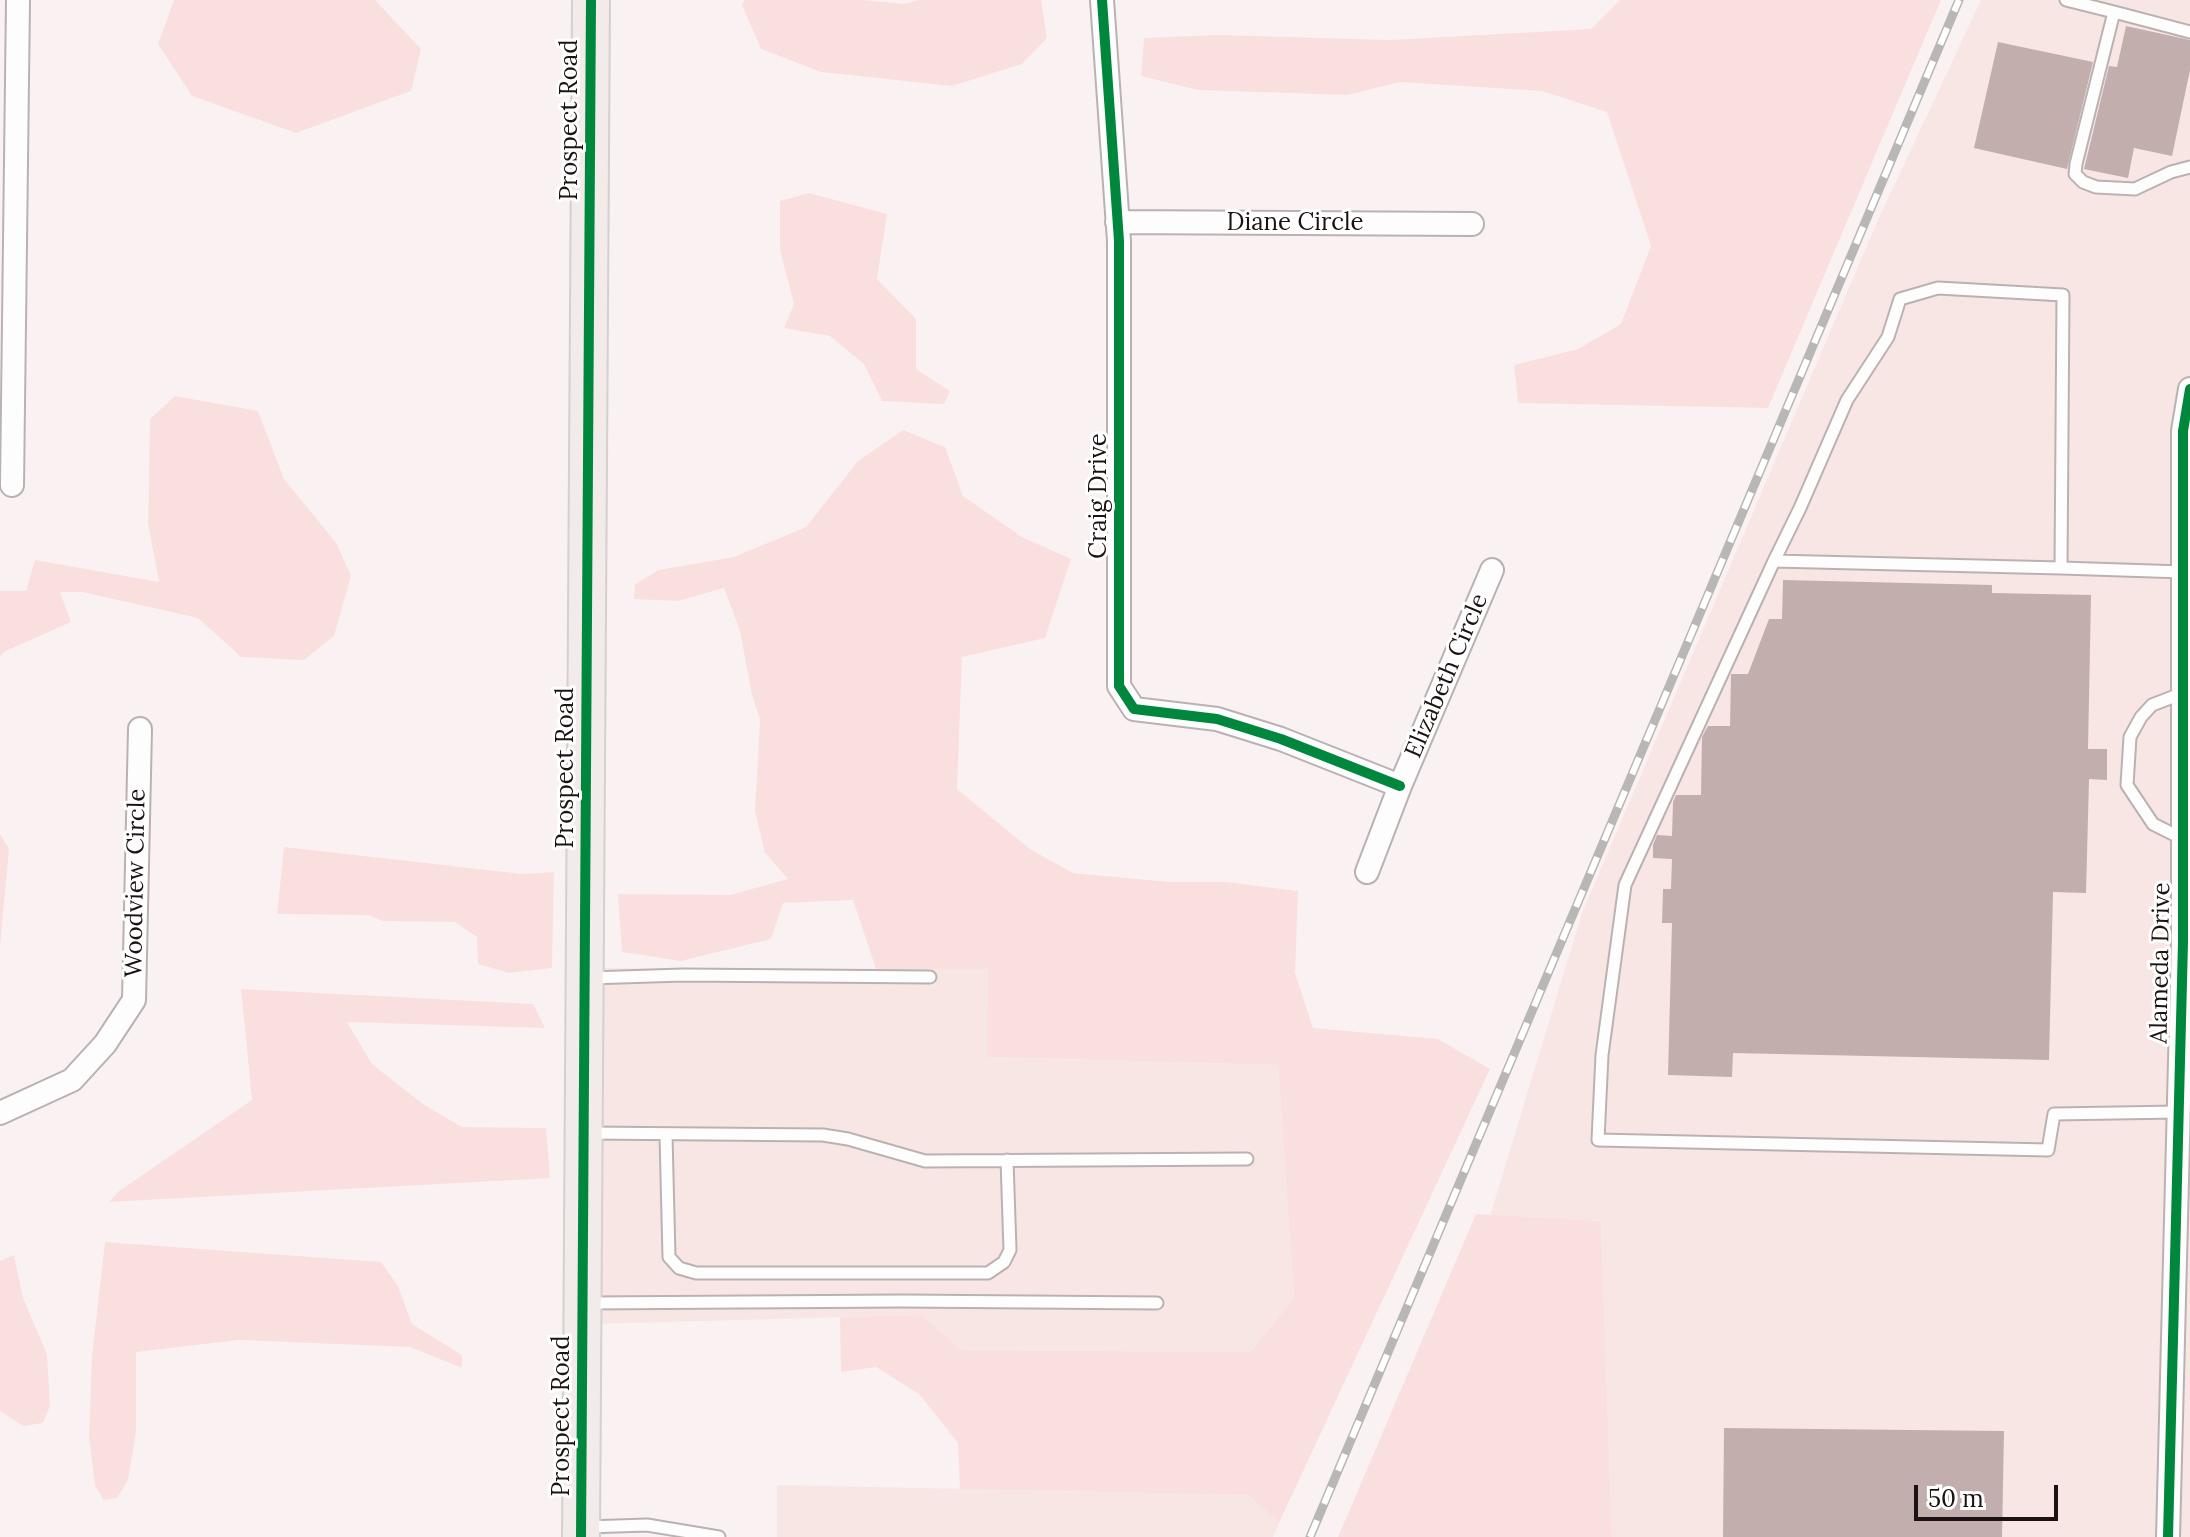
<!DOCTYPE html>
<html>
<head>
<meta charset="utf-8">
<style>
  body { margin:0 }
  #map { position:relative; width:2190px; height:1537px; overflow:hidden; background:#faf2f2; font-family:Lora,serif }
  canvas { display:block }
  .scale { position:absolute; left:1914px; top:1485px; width:144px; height:36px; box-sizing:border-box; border:4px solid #1b1312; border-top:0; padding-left:10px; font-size:24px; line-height:28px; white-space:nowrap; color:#1b1312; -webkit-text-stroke:6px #fff; paint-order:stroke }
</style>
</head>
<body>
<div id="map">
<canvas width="2190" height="1537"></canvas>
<div class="scale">50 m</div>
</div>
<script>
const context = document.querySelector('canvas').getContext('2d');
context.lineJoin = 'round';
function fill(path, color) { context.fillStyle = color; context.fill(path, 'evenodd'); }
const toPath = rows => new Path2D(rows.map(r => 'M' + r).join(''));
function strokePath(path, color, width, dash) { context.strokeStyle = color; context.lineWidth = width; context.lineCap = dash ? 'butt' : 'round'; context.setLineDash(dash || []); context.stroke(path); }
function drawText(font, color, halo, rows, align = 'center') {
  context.font = font + ' Lora,serif'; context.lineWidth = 6; context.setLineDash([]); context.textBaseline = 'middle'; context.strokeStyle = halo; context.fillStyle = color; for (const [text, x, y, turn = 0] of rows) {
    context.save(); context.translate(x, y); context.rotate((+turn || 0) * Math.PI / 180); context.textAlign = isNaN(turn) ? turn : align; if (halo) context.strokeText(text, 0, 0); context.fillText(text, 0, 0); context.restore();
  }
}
fill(toPath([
  [1981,0,2190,0,2190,1537,1612,1537,1601,1221,1490,1216,1582,913,1877,222],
  [598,968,988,969,988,1057,1278,1065,1294,1298,1250,1352,961,1350,920,1315,595,1324],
  [777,1485,1248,1495,1279,1523,1273,1537,777,1537]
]), '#f8e6e5');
fill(toPath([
  [174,0,375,0,421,49,411,91,296,133,192,96,158,44],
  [745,0,863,0,906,4,918,0,1041,0,1047,38,1022,64,952,86,821,72,761,49,742,5],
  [1620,0,1941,0,1768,408,1518,403,1514,365,1578,349,1621,324,1651,246,1607,112,1542,91,1400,82,1347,95,1198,90,1141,76,1144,38,1220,35,1390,40,1591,29],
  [809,193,887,214,877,279,916,319,916,369,950,391,944,404,882,401,864,364,830,336,784,328,794,304,780,250,780,201],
  [175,396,258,411,284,479,337,544,351,576,334,636,304,660,241,657,198,618,82,592,60,592,71,622,4,652,0,657,0,591,26,591,35,560,159,582,148,523,150,419],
  [903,430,945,447,963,496,1022,537,1071,559,1045,638,962,657,957,789,1030,849,1073,873,1170,882,1226,882,1298,891,1295,973,1313,1028,1438,1039,1490,1069,1279,1523,1248,1495,960,1489,958,1443,919,1394,876,1367,841,1372,840,1317,921,1315,962,1350,1250,1352,1294,1298,1278,1065,987,1057,988,969,876,969,853,900,783,903,771,939,681,961,622,952,618,894,730,895,788,879,765,853,755,811,760,719,752,695,740,631,724,588,678,601,634,599,635,584,659,570,734,557,806,527,858,461],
  [0,834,9,849,0,946],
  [284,847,523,874,554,872,552,968,509,973,478,964,477,937,455,922,383,921,368,915,277,914],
  [241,989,533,1004,545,1028,347,1022,372,1064,423,1104,462,1127,546,1128,550,1178,109,1202,119,1191,252,1100],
  [1476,1214,1601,1221,1612,1537,1338,1537],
  [105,1242,381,1262,398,1286,412,1324,462,1355,462,1368,410,1347,239,1340,136,1352,136,1432,128,1480,117,1498,104,1500,95,1486,89,1437,92,1356],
  [14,1255,23,1298,47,1354,50,1406,43,1423,23,1426,0,1411,0,1261]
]), '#f9e0de');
fill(toPath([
  [2126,26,2190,40,2190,70,2172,156,2134,148,2128,178,2084,169,2109,66,2117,67],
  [1998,42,2093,62,2067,169,1974,148],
  [1783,580,1992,585,1992,593,2091,595,2088,749,2107,749,2107,780,2089,779,2086,893,2053,892,2049,1060,1733,1053,1732,1077,1668,1075,1672,923,1662,923,1663,889,1671,889,1672,859,1653,858,1653,845,1657,835,1672,836,1673,802,1676,795,1701,795,1702,737,1708,726,1730,726,1731,674,1748,674,1769,619,1782,619],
  [1724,1428,2004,1431,2002,1537,1723,1537]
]), '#c1aead');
const lane = toPath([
  [2066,0,2114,12],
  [2190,32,2114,12,2076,164,2075,174,2083,182,2096,187,2135,189,2171,172,2190,167],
  [1774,561,1625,885,1602,1055,1598,1140,2048,1150,2054,1114,2178,1112],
  [2061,568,2063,295,1938,288,1900,299,1888,337,1847,400,1800,508,1774,561,2061,568,2183,572],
  [2183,693,2152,705,2141,717,2130,737,2127,785,2153,824,2183,839],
  [589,978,683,975,930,977],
  [588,1133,823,1135,848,1139,925,1161,1247,1159],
  [666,1135,669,1257,679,1268,696,1273,988,1273,1004,1262,1010,1250,1007,1160],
  [587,1303,902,1301,1157,1303],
  [586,1527,647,1525,719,1537]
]);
const street = toPath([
  [1102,0,1119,241,1119,686,1134,709,1217,719,1281,739,1400,786],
  [1117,222,1472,224],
  [12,485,18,0],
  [1367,872,1400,786,1492,570],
  [0,1113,72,1080,105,1044,134,1000,140,729],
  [2168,1537,2183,942,2183,431,2190,389]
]);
const primary = toPath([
  [581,1537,591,0]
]);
strokePath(lane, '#bab2b2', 15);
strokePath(street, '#bab2b2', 26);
strokePath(primary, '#d4d0cf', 40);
strokePath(lane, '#fefdfd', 11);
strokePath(street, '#fefdfd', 22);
strokePath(primary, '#f3eaea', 36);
const rail = toPath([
  [1310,1537,1959,0]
]);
strokePath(rail, '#b9b7b6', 9);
strokePath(rail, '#fff', 6, [18]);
strokePath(toPath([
  [1102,0,1119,241,1119,686,1134,709,1217,719,1281,739,1400,786],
  [581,1537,591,0],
  [2168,1537,2183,942,2183,431,2190,389]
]), '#00873e', 10);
drawText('24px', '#1b1312', '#fff', [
  ["Prospect Road",570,120,-90],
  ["Diane Circle",1295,223],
  ["Craig Drive",1099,496,-90],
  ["Elizabeth Circle",1447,676,-67],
  ["Prospect Road",566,768,-90],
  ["Woodview Circle",136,883,-89],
  ["Alameda Drive",2161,963,-89],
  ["Prospect Road",562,1416,-90]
]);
</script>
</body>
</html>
